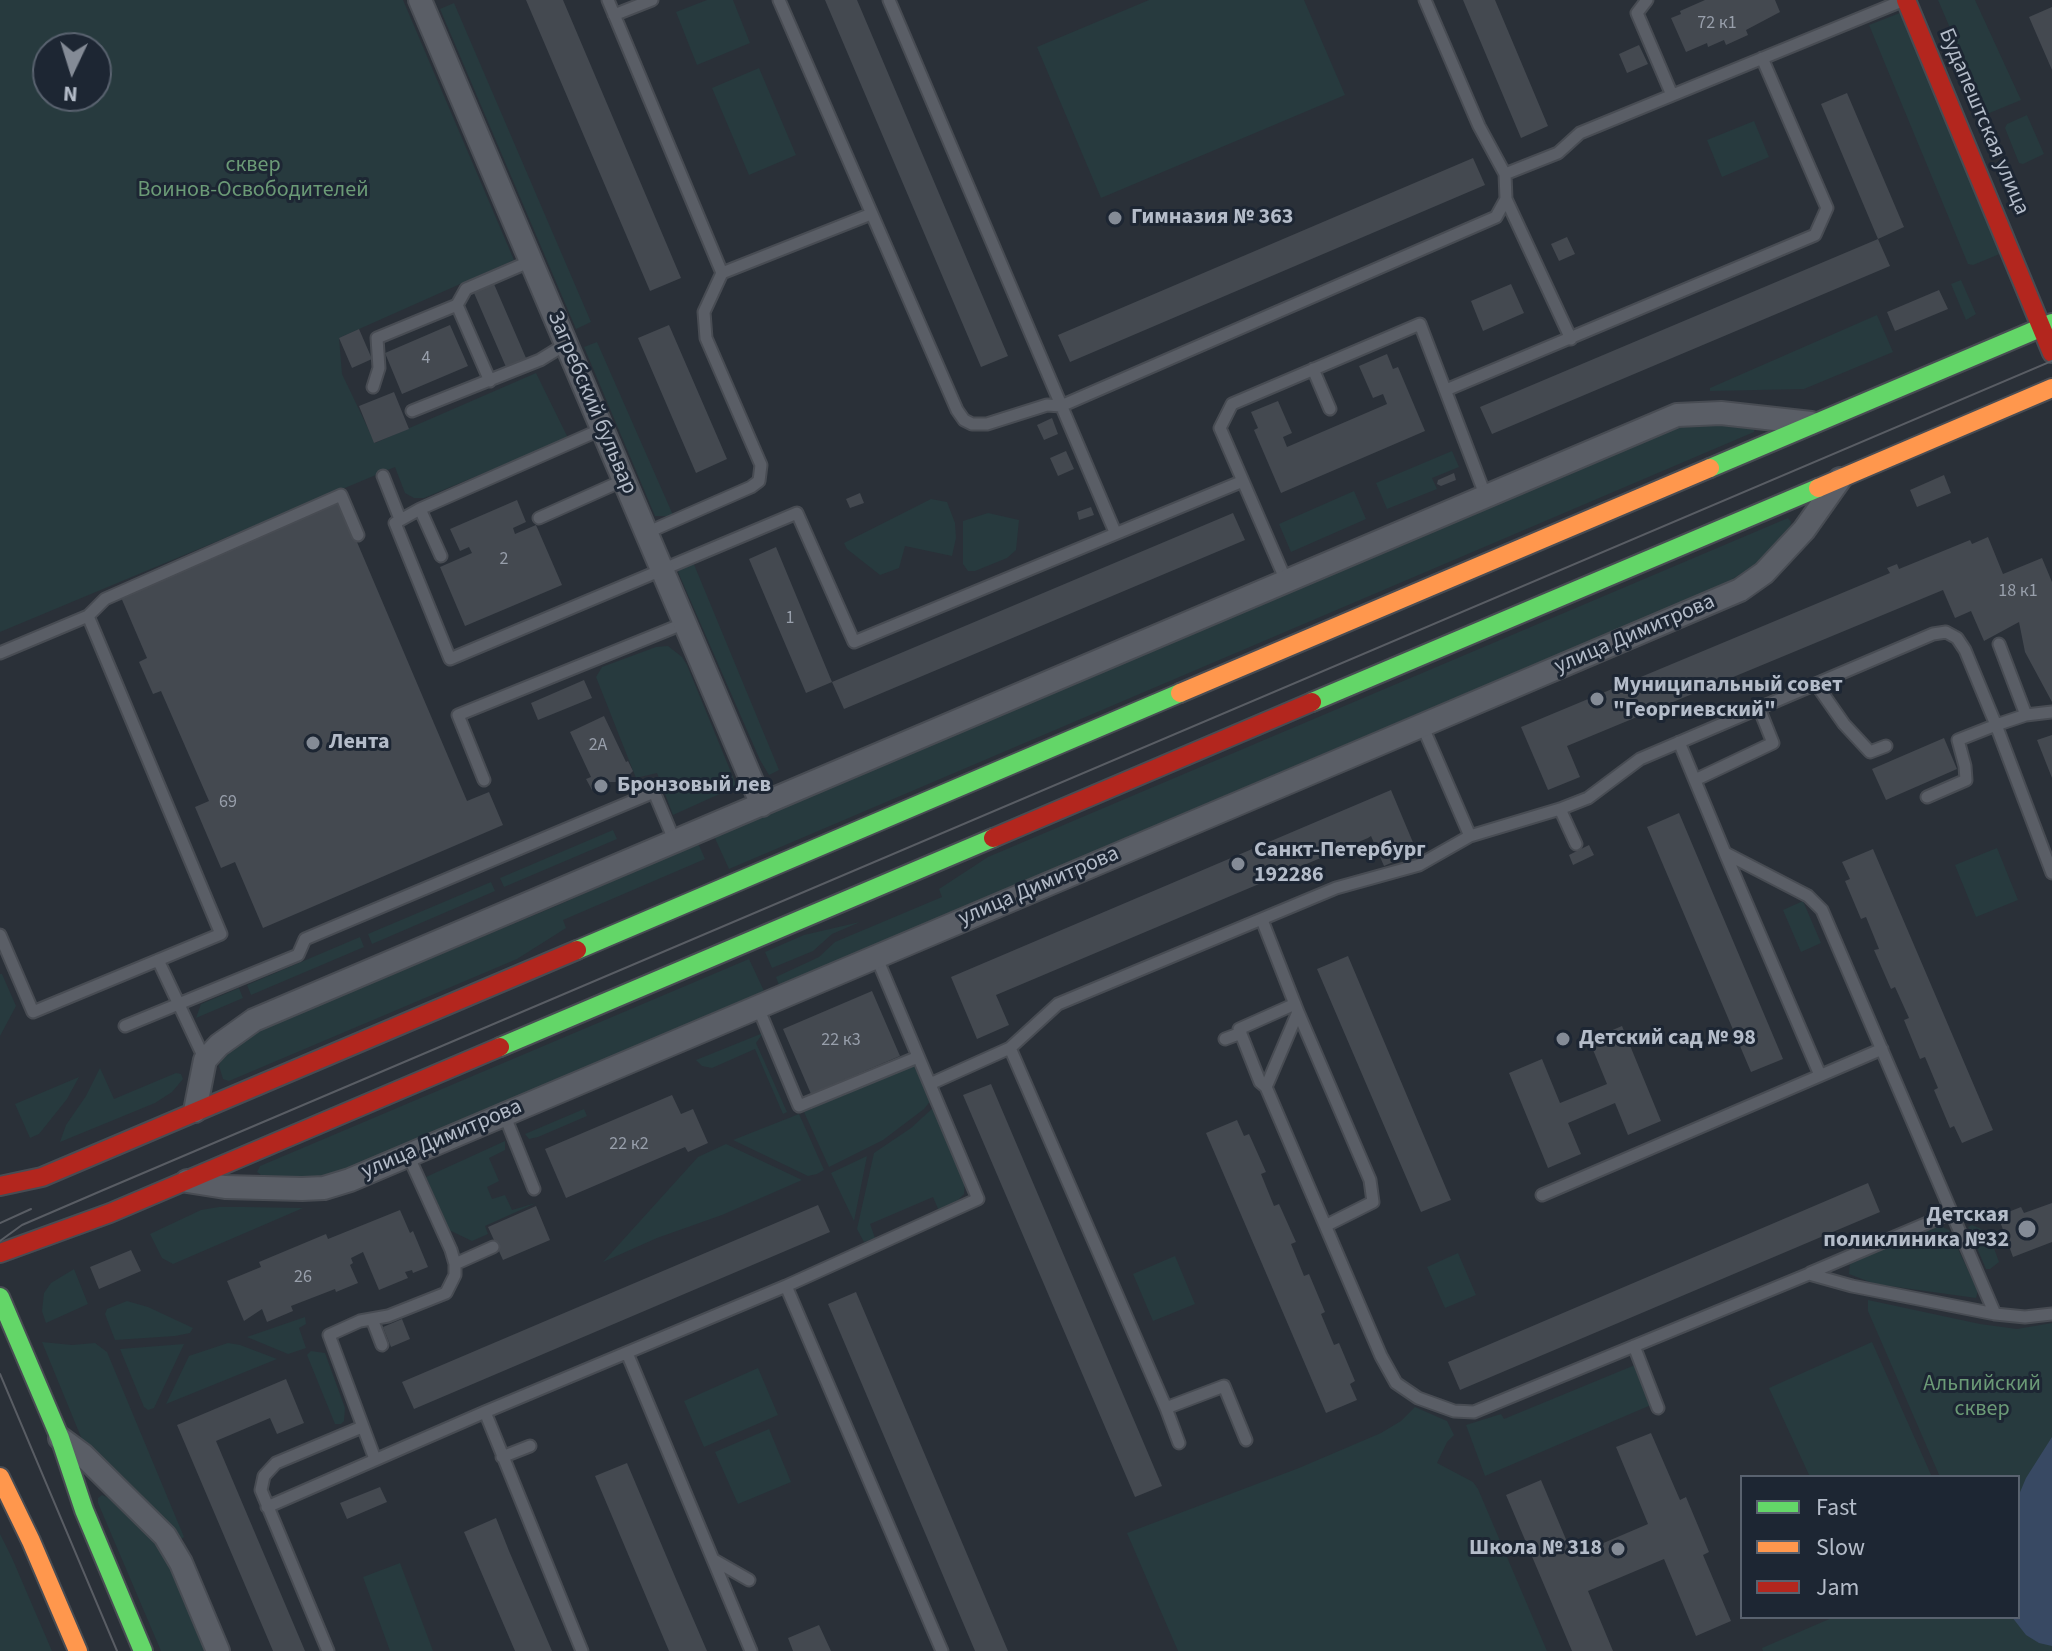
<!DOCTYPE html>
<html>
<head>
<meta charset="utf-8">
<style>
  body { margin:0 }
  #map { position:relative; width:2052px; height:1651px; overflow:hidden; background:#2a3038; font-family:"Source Sans 3",sans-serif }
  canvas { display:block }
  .legend { position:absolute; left:1740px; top:1475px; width:280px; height:144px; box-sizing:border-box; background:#1d2633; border:2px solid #59626f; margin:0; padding:10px 14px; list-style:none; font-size:24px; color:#b4bcc9 }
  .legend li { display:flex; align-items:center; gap:16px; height:40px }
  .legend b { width:40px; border:2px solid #59626f }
  .north { position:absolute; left:32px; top:32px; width:80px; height:80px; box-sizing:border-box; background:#1d2633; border:2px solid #59626f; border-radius:50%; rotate:184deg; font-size:22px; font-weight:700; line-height:32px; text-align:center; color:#b4bcc9 }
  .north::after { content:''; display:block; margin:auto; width:28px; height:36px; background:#848b96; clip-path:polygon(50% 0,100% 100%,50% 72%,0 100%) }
</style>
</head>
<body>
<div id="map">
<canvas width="2052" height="1651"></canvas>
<ul class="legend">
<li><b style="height:10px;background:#63d668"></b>Fast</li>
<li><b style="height:10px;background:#ff974d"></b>Slow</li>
<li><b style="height:10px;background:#b3261e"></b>Jam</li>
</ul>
<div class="north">N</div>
</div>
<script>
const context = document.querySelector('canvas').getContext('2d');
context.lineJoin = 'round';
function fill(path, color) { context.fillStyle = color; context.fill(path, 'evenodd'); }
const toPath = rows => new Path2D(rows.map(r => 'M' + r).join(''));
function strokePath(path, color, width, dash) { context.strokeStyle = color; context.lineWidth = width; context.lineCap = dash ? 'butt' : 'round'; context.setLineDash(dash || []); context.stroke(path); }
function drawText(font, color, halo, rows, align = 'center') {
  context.font = font + ' "Source Sans 3",sans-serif'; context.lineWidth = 6; context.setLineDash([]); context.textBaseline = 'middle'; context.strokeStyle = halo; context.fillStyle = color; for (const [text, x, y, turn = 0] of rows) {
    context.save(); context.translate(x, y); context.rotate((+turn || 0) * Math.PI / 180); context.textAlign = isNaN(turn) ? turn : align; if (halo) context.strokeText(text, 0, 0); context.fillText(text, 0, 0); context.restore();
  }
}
fill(toPath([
  [0,0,403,0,514,260,339,338,342,374,375,443,536,373,568,438,424,498,414,498,405,493,395,467,0,632],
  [48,48,96,48,96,96,48,96],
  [707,0,733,0,750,43,697,65,676,12],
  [1149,0,1304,0,1345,95,1101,198,1037,47],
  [1938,0,1975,0,2021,100,1987,114],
  [454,3,591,322,576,329,440,9],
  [1900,13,2002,253,1973,265,1968,264,1869,25],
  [759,68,796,155,749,175,712,88],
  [2027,115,2044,154,2023,164,2019,163,2005,128,2007,124],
  [1754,121,1769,157,1722,177,1707,140],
  [1961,280,1976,314,1966,320,1951,284],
  [1877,315,1893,352,1804,389,1710,391,1710,388],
  [597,342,673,515,670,516,655,516,584,347],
  [1718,421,1754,427,1754,432,729,869,714,836,1681,425],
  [1452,451,1459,467,1432,478,1437,489,1387,509,1376,483],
  [1354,491,1366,519,1291,552,1279,524],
  [931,499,947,502,955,523,956,538,952,556,905,546,899,568,880,575,847,549,844,543],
  [988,513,1019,520,1016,550,1007,558,975,571,968,571,963,564,963,521],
  [1788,518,1791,522,1789,531,1767,557,1728,582,779,985,776,977,819,957,835,942,942,897,939,889,988,857],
  [693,562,779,770,769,775,760,760,678,572,682,566],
  [668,646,682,657,687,665,735,782,735,787,673,815,657,773,636,778,596,677,602,667,656,647],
  [613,830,617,839,504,887,500,878],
  [698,843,705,859,563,920,566,928,517,959,229,1081,223,1079,219,1066,222,1058,261,1029,556,906],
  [1997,848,2018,900,1976,917,1955,865],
  [491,882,495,891,372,944,368,934],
  [1803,901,1821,943,1801,952,1783,910],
  [860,922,832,934,813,951,772,968,765,952,804,935],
  [360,937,364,947,251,995,247,985],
  [749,959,764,991,340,1172,327,1176,299,1178,265,1178,257,1172,260,1166],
  [0,974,2,974,16,1006,0,1036],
  [239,988,243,998,196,1018,201,1004],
  [763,1033,756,1043,787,1112,783,1114,755,1049,712,1068,702,1066,696,1060],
  [911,1066,914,1066,931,1100,924,1109,883,1140,829,1167,804,1112],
  [100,1068,114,1099,176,1073,181,1074,183,1079,172,1092,155,1103,60,1142,66,1125,86,1096],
  [79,1077,67,1099,39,1134,30,1138,15,1104],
  [934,1107,965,1180,964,1194,957,1201,939,1211,933,1197,870,1224,875,1238,864,1242,857,1229,874,1153,911,1128],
  [584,1109,587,1116,538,1137,529,1139,525,1134],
  [799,1114,824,1170,817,1174,808,1176,733,1140],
  [505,1141,505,1150,489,1158,499,1181,487,1187,492,1199,505,1195,512,1210,536,1203,485,1226,488,1234,472,1241,449,1230,426,1177],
  [726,1144,802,1180,722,1215,657,1238,603,1262,698,1157],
  [867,1156,854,1221,831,1173],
  [219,1207,245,1207,303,1208,173,1264,162,1258,150,1234,201,1210],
  [1938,1225,1949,1230,1978,1291,1976,1298,1875,1284,1849,1274,1850,1263,1858,1258],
  [1972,1225,1988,1232,1999,1262,1990,1269,1986,1269,1968,1227],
  [1458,1253,1476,1295,1445,1308,1427,1267],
  [1175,1256,1195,1304,1153,1321,1133,1274],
  [74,1269,88,1304,46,1323,42,1311,44,1293,51,1283],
  [1868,1300,1980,1324,2017,1329,2052,1323,2052,1651,1763,1651,1762,1648,1834,1617,2018,1617,2018,1477,1940,1477,1868,1311],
  [127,1301,148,1307,193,1328,190,1333,175,1336,115,1340,105,1314,107,1309],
  [305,1317,306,1324,299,1328,306,1348,288,1354,247,1337],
  [42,1342,72,1345,95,1343,107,1352,184,1537,181,1539,83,1442],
  [1872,1342,1932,1477,1810,1477,1769,1388],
  [228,1343,240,1345,277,1359,166,1404,189,1356],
  [184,1344,154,1408,148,1410,144,1407,120,1349],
  [311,1351,325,1353,345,1408,344,1421,341,1424,335,1424,307,1355],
  [1635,1365,1651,1405,1485,1476,1466,1425,1501,1414,1504,1419],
  [758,1368,778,1415,704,1447,684,1401],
  [1415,1407,1447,1421,1454,1435,1447,1442,1437,1463,1473,1482,1478,1489,1547,1651,1178,1651,1127,1533,1299,1468,1381,1433,1401,1421],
  [769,1429,791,1482,738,1504,715,1452],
  [102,1495,109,1498,148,1535,167,1558,209,1651,161,1651,98,1503,98,1498],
  [0,1534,12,1558,52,1651,0,1651],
  [400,1563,433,1651,390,1651,363,1577]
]), '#273a3e');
fill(toPath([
  [2052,1437,2052,1646,2039,1643,2026,1635,2012,1617,2018,1617,2018,1497,2026,1478]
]), '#384963');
fill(toPath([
  [526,0,563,0,681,278,650,291],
  [825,0,857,0,1008,356,981,367],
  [1463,0,1495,0,1548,126,1521,138],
  [1705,0,1775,0,1780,12,1746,30,1748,35,1726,45,1724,40,1708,47,1707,43,1686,52,1671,18,1681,14,1680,11],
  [2052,7,2052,70,2029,17],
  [1639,45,1648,64,1627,73,1619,54],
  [1847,93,1904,227,1878,239,1821,104],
  [1473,158,1485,185,1070,362,1058,335],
  [1567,237,1575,254,1559,261,1551,244],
  [1878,239,1890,266,1492,434,1480,407],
  [494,284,526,358,506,367,474,293],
  [1511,284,1524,313,1483,331,1471,301],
  [1939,290,1948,309,1895,331,1887,312],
  [450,325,468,366,402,394,385,353],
  [669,325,727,459,696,473,638,338],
  [359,329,372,359,352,368,339,338],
  [1387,354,1393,369,1398,367,1425,431,1281,493,1254,430,1258,428,1251,412,1278,401,1292,433,1283,437,1287,447,1387,404,1383,394,1373,398,1359,366],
  [394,392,409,429,374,443,359,406],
  [1052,418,1058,434,1044,440,1037,425],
  [1066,451,1074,469,1058,476,1050,458],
  [1454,473,1456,480,1441,486,1437,484,1438,480],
  [1944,475,1951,493,1917,507,1910,490],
  [860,493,864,503,850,508,846,499],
  [517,500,526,522,513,528,515,534,536,525,562,585,465,626,440,567,472,553,469,547,460,551,450,529],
  [340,502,467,801,489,792,503,825,263,928,235,862,221,868,195,807,209,801,161,691,153,694,139,662,147,658,120,595],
  [1091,507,1094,515,1079,520,1077,512],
  [1233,513,1245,540,844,709,832,682],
  [1988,537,2003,574,2042,558,2052,582,2052,702,2025,652,2019,622,1984,641,1971,611,1955,618,1943,590,1567,746,1580,777,1548,790,1521,727,1890,573,1887,568,1897,564,1899,569,1970,540,1972,544],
  [776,547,832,682,806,693,749,559],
  [584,680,592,698,538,720,531,703],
  [604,716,626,762,628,761,633,771,622,782,610,782,592,790,586,779,591,777,570,732],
  [2052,735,2052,778,2037,740],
  [1944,738,1957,769,1886,800,1872,769],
  [1391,790,1417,852,1384,866,1371,836,1368,838,996,995,1009,1025,977,1039,951,977],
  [1679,813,1783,1059,1751,1072,1647,827],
  [1589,845,1594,855,1573,865,1569,855],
  [1873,849,1993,1130,1962,1143,1954,1126,1950,1128,1934,1090,1938,1088,1925,1057,1920,1059,1913,1042,1904,1020,1909,1018,1895,987,1891,989,1874,950,1879,949,1866,917,1861,919,1845,881,1850,879,1842,862],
  [1348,956,1451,1200,1421,1212,1317,969],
  [872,991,900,1056,811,1094,783,1029],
  [1622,1026,1661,1121,1628,1135,1615,1103,1568,1123,1581,1154,1548,1168,1509,1073,1542,1059,1560,1103,1607,1084,1589,1040],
  [991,1084,1162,1486,1135,1497,963,1095],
  [672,1095,681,1114,693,1109,708,1143,688,1152,685,1147,566,1198,545,1149],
  [1237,1120,1244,1136,1249,1134,1266,1172,1261,1174,1274,1206,1279,1204,1296,1242,1291,1244,1304,1276,1309,1274,1325,1312,1321,1314,1334,1345,1339,1343,1355,1381,1350,1384,1357,1400,1326,1413,1206,1133],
  [1868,1183,1880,1212,1460,1390,1448,1362],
  [2052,1203,2052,1242,2013,1257,1998,1216,2021,1207,2024,1213],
  [818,1205,830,1232,414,1409,402,1382],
  [536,1206,550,1240,503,1260,488,1227],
  [400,1210,410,1233,413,1231,428,1267,413,1273,412,1270,405,1272,408,1278,379,1290,363,1252,351,1258,353,1263,350,1265,358,1283,336,1292,335,1289,291,1306,293,1311,267,1322,262,1309,244,1321,227,1281,261,1267,259,1262,326,1234,328,1239],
  [131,1250,141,1271,99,1289,90,1267],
  [856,1292,1008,1651,975,1651,828,1304],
  [402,1319,410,1339,391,1347,383,1327],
  [286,1379,304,1423,277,1434,270,1418,216,1441,305,1651,273,1651,177,1425],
  [1651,1433,1680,1500,1686,1497,1709,1552,1703,1555,1731,1621,1696,1636,1664,1559,1588,1591,1613,1651,1572,1651,1506,1495,1541,1480,1573,1556,1648,1524,1616,1447],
  [627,1463,676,1579,707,1651,669,1651,595,1476],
  [380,1487,387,1502,347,1519,340,1503],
  [496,1518,509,1551,552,1651,515,1651,464,1532],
  [819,1625,831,1651,793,1651,788,1638]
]), '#444950');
const lane = toPath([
  [608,0,722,273],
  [779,0,957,410,964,420,972,424,987,424,1047,405,1061,406,1496,217,1506,199],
  [889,0,1115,532],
  [1425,0,1479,126,1505,174,1506,199,1571,339],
  [1647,0,1637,13,1672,95],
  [614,15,652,0],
  [1505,174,1558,153,1580,133,1902,1],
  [457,305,490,381],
  [1313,369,1330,409],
  [373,387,379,368,377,338,457,305,466,289,531,261],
  [1446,390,1815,235,1827,208,1762,58],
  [412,411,540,360,566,344],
  [602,429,420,509,395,523,450,659,797,513,854,642,1243,481],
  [383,476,400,519],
  [420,509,441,556],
  [539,518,624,480],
  [646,533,751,487,759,481,761,465,706,338,704,312,722,273,871,214],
  [1287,583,1220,428,1232,404,1420,324,1486,497],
  [88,616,105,599,341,495,358,535],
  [1999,644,2026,715],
  [0,653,88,616,221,934,33,1012,0,935],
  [1816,684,1844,724,1870,752,1886,746],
  [1422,725,1470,836],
  [1679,742,1725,853,1808,896,1822,910,1995,1314],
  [484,780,458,715,685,623],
  [1695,780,1773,743,1759,708],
  [1927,797,1966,780,1965,766,1958,740,1996,725,2052,873],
  [1560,809,1576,844],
  [1725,853,1820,1075],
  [1262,920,1298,1012,1266,1087,1381,1356,1396,1383,1418,1398,1454,1411,1474,1412,1809,1274,1852,1286,1995,1314,2025,1317,2052,1314],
  [876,956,978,1199,786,1286,942,1651],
  [158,960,205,1060],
  [757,1005,799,1106,918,1057],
  [1298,1012,1370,1180,1373,1202,1327,1225],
  [125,1026,298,955,305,939,654,792,675,842],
  [1225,1039,1241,1033],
  [1010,1048,1166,1408,1224,1386,1246,1440],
  [930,1084,1010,1048,1058,1004,1336,888,1419,865,1470,836,1560,809,1588,798,1640,759,1933,634,1946,632,1957,638,1965,650,1996,725,2026,715,2052,712],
  [1266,1087,1260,1082,1239,1029,1295,1004],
  [504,1114,534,1189],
  [1542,1195,1882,1049],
  [455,1264,493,1247],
  [1810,1273,1951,1213],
  [372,1319,382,1345],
  [1634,1346,1658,1408],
  [627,1353,751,1651],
  [1166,1408,1179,1443],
  [485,1412,582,1651],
  [502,1457,530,1446],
  [375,1459,329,1335,360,1321,388,1316,446,1293,455,1275,455,1264,451,1250,408,1155],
  [267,1507,485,1412,786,1286],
  [714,1560,749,1580],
  [328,1651,261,1490,264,1476,276,1463,362,1427]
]);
const street = toPath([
  [420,0,762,805],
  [195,1111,205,1060,219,1045,254,1020,1677,415,1721,413,1811,423],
  [187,1181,225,1187,302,1189,324,1188,350,1180,1348,757,1740,590,1764,573,1804,530,1840,479],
  [60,1438,83,1455,165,1536,181,1563,218,1651]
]);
const fast = toPath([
  [1710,468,2052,323],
  [1312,702,1818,488],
  [577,950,1180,693],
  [500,1047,993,838],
  [0,1297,60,1438,84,1510,143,1651]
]);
const slow = toPath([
  [1818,488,2052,388],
  [1180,693,1710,468],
  [0,1477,31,1541,78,1651]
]);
const jam = toPath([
  [1906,0,2052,353],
  [993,838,1312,702],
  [0,1186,42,1177,577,950],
  [0,1253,110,1213,500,1047]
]);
strokePath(lane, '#484c53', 15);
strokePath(street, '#484c53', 26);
strokePath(fast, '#484c53', 22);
strokePath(slow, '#484c53', 22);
strokePath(jam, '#484c53', 22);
strokePath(lane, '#5a5e66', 11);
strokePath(street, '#5a5e66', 22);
strokePath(fast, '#63d668', 18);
strokePath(slow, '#ff974d', 18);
strokePath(jam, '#b3261e', 18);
strokePath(toPath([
  [0,1223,31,1209],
  [0,1241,22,1225,101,1191,2052,361],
  [0,1374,117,1651]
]), '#595d64', 2);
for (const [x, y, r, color] of [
  [1115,218,8,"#848b96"],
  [1597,699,8,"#848b96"],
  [313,743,8,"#848b96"],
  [601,786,8,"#848b96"],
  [1238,864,8,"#848b96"],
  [1563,1039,8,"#848b96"],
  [2027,1229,10,"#848b96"],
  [1618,1549,8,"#848b96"]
]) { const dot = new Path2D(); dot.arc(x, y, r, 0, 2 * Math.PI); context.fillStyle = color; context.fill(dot); strokePath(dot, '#1d2633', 3); }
drawText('18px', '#989fab', null, [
  ["72 к1",1717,24],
  ["4",426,359],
  ["2",504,560],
  ["18 к1",2018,592],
  ["1",790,619],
  ["2А",598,746],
  ["69",228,803],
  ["22 к3",841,1041],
  ["22 к2",629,1145],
  ["26",303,1278]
]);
drawText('22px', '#b4bcc9', '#1d2633', [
  ["Будапештская улица",1983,122,67],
  ["Загребский бульвар",591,403,67],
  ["улица Димитрова",1635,635,-23],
  ["улица Димитрова",1039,887,-23],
  ["улица Димитрова",442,1140,-23]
]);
drawText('22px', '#6b9a76', '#1d2633', [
  ["сквер",253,166],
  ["Воинов-Освободителей",253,191],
  ["Альпийский",1982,1385],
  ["сквер",1982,1410]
]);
drawText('bold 22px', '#b4bcc9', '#1d2633', [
  ["Гимназия № 363",1131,218],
  ["Муниципальный совет",1613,686],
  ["\"Георгиевский\"",1613,711],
  ["Лента",329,743],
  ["Бронзовый лев",617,786],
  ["Санкт-Петербург",1254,851],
  ["192286",1254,876],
  ["Детский сад № 98",1579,1039],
  ["Детская",2009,1216,"right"],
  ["поликлиника №32",2009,1241,"right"],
  ["Школа № 318",1602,1549,"right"]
], 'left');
</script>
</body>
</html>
